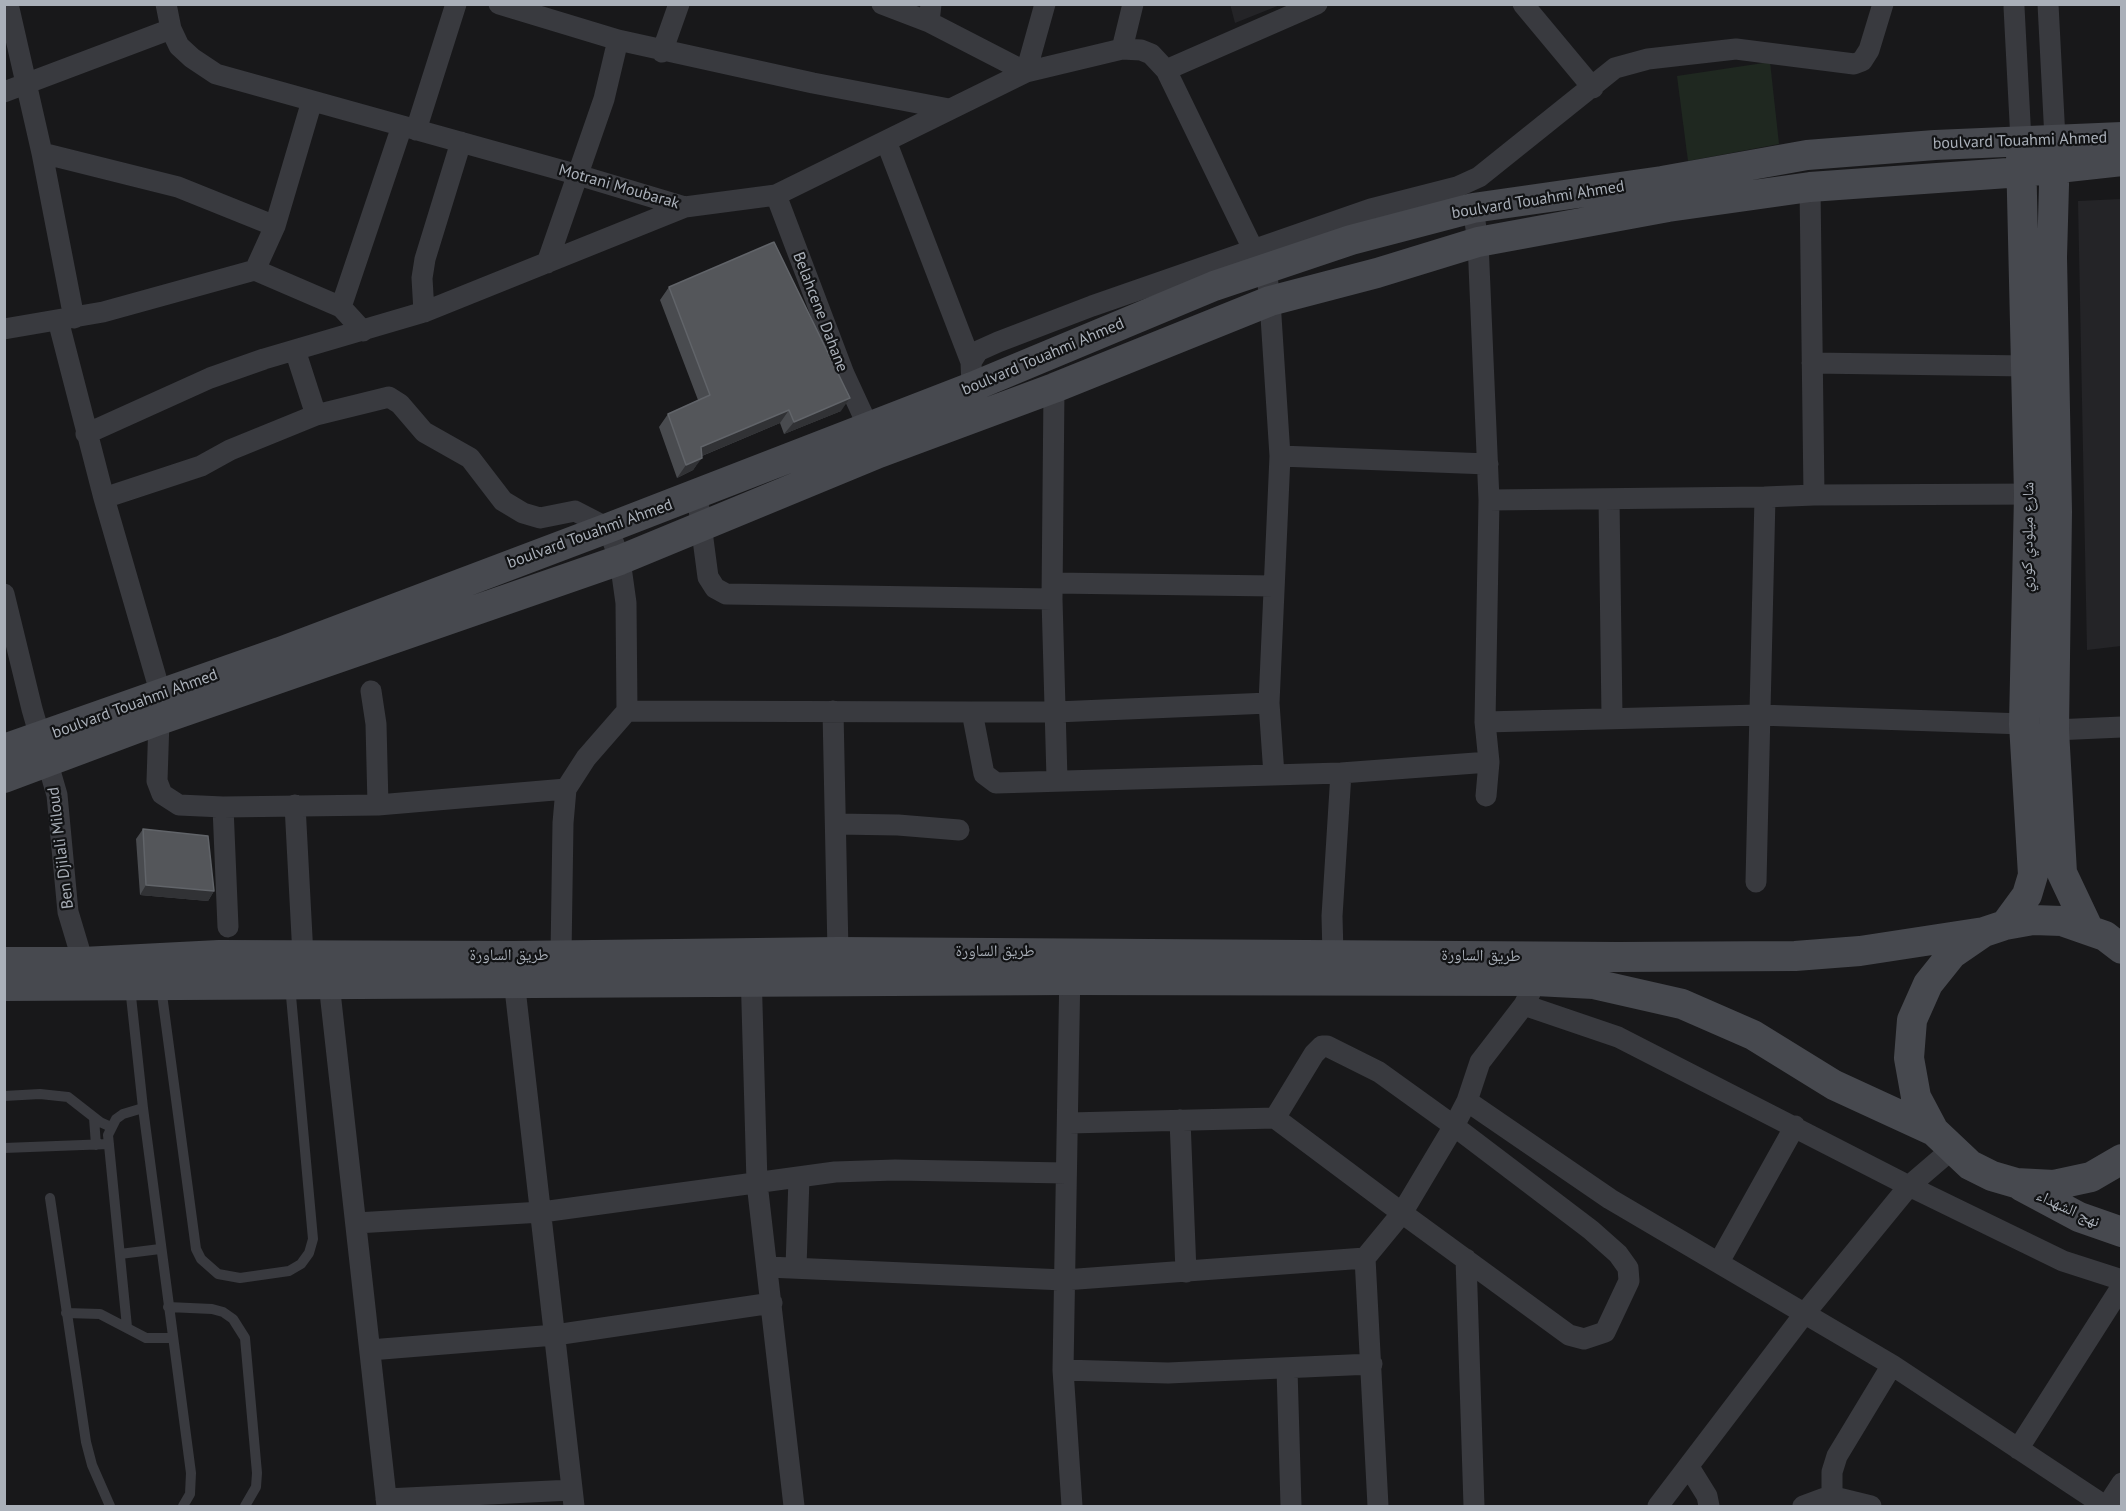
<!DOCTYPE html>
<html>
<head>
<meta charset="utf-8">
<style>
  body { margin:0 }
  #map { position:relative; width:2126px; height:1511px; overflow:hidden; background:#18181a; font-family:"PT Sans",sans-serif }
  canvas { display:block }
  .frame { position:absolute; inset:0; border:6px solid #aab0b9; pointer-events:none }
</style>
</head>
<body>
<div id="map">
<canvas width="2126" height="1511"></canvas>
<div class="frame"></div>
</div>
<script>
const context = document.querySelector('canvas').getContext('2d');
context.lineJoin = 'round';
function fill(path, color) { context.fillStyle = color; context.fill(path, 'evenodd'); }
const toPath = rows => new Path2D(rows.map(r => 'M' + r).join(''));
function strokePath(path, color, width, dash) { context.strokeStyle = color; context.lineWidth = width; context.lineCap = dash ? 'butt' : 'round'; context.setLineDash(dash || []); context.stroke(path); }
function drawText(font, color, halo, rows, align = 'center') {
  context.font = font + ' "PT Sans","Noto Naskh Arabic",sans-serif'; context.lineWidth = 4.5; context.setLineDash([]); context.textBaseline = 'middle'; context.strokeStyle = halo; context.fillStyle = color; for (const [text, x, y, turn = 0] of rows) {
    context.save(); context.translate(x, y); context.rotate((+turn || 0) * Math.PI / 180); context.textAlign = isNaN(turn) ? turn : align; if (halo) context.strokeText(text, 0, 0); context.fillText(text, 0, 0); context.restore();
  }
}
fill(toPath([
  [1230,4,1280,4,1280,5,1235,23],
  [2121,199,2121,646,2087,650,2078,201]
]), '#242427');
fill(toPath([
  [1770,62,1779,144,1688,161,1677,76]
]), '#1f2820');
strokePath(toPath([
  [130,987,143,1108,191,1473,190,1494,183,1506],
  [161,987,196,1249,201,1259,218,1274,240,1278,289,1271,301,1264,309,1253,313,1239,290,985],
  [4,1096,40,1094,68,1097,100,1122,111,1127],
  [94,1118,96,1145],
  [4,1148,109,1144],
  [50,1198,86,1442,92,1465,110,1506],
  [120,1254,160,1249],
  [168,1307,212,1309,223,1312,233,1319,245,1338,257,1473,256,1487,245,1506],
  [66,1313,100,1314,146,1338,172,1338],
  [127,1327,108,1135,116,1119,123,1114,143,1108]
]), '#393a3f', 10);
strokePath(toPath([
  [8,4,42,153,74,318],
  [166,4,171,29,179,46,192,58,216,74,568,172,685,207,776,195,1026,72,1045,4],
  [499,4,618,40],
  [882,4,929,22],
  [931,4,929,22,1026,72,1122,49,1141,50,1151,54,1166,70,1254,251,1266,268,1270,301,1280,456,1269,703,1274,775],
  [1523,4,1593,88],
  [2048,4,2055,139],
  [2014,7,2021,141],
  [1122,49,1133,4],
  [662,52,679,4],
  [1166,70,1317,4],
  [4,92,171,29],
  [416,130,456,4],
  [886,141,971,362],
  [42,153,178,187,275,226],
  [1810,187,1814,495,2042,494],
  [776,195,844,374,874,439],
  [1473,208,1478,242,1489,500,1485,722,1489,762,1486,796],
  [547,263,604,99,618,40,813,83,949,109],
  [255,270,341,307,363,331],
  [341,307,402,126],
  [424,312,422,278,425,259,461,142],
  [58,320,104,498,161,695],
  [4,329,103,312,255,270,275,226,312,101],
  [295,350,316,415],
  [1812,363,2028,366],
  [972,387,971,362,978,351,998,342,1092,306,1371,209,1457,187,1479,177,1615,68,1648,59,1736,49,1854,64,1862,61,1869,50,1883,4],
  [1054,388,1052,599,1057,779],
  [86,434,210,378,264,359,424,312,685,207],
  [1280,456,1488,464],
  [697,494,708,577,715,588,726,594,1052,599],
  [104,498,201,466,230,450,316,415,389,397,400,404,424,432,470,458,503,501,523,513,540,518,575,511,608,528,620,560,626,603,627,711,586,758,566,789,563,823,561,955],
  [1609,499,1612,717],
  [1489,500,1765,497],
  [1054,583,1274,586],
  [4,594,32,709,57,795,68,912,83,962],
  [371,691,376,724,378,805],
  [627,711,972,712,984,774,996,783,1341,773,1489,762],
  [833,711,838,952],
  [972,712,1056,712,1269,703],
  [159,720,157,781,162,794,179,805,223,807,228,927],
  [1485,722,1759,715,2024,724,2054,730,2122,727],
  [295,805,303,956],
  [223,807,378,805,566,789],
  [837,824,898,825,959,830],
  [1756,882,1765,497,1814,495],
  [1333,955,1332,916,1341,773],
  [1070,967,1063,1370,1072,1506],
  [751,969,757,1183,794,1506],
  [513,971,574,1506],
  [329,983,387,1506],
  [1524,1005,1618,1037,1909,1186,2063,1261,2122,1280],
  [1467,1101,1610,1199,1892,1365,2105,1506],
  [1275,1118,1314,1054,1322,1046,1327,1046,1379,1072,1454,1126,1591,1230,1618,1254,1628,1268,1629,1281,1605,1332,1584,1339,1569,1335,1402,1213,1454,1126,1467,1101,1480,1062,1524,1005,1536,981],
  [1180,1120,1186,1272],
  [1069,1123,1275,1118,1402,1213,1365,1258,1378,1506],
  [356,1223,542,1212,835,1172,895,1170,1066,1173],
  [1466,1259,1474,1506],
  [1719,1262,1795,1126],
  [768,1267,1064,1280,1365,1258],
  [796,1267,799,1178],
  [370,1350,555,1335,772,1303],
  [1287,1369,1291,1506],
  [1063,1370,1168,1373,1372,1364],
  [2018,1449,2122,1286],
  [1689,1467,1707,1496,1709,1506],
  [386,1499,572,1490],
  [1658,1506,1805,1313,1909,1186,1951,1150],
  [1803,1506,1830,1496,1871,1506],
  [1832,1506,1832,1472,1837,1456,1892,1365],
  [2107,1506,2122,1483]
]), '#393a3f', 21);
strokePath(toPath([
  [2055,149,2052,257,2057,512,2054,730,2062,873,2088,928],
  [4,749,280,652,608,528,972,387,1214,286,1351,240,1473,208,1662,181,1807,155,1935,145,2122,137],
  [4,778,159,720,620,560,879,453,1054,388,1270,301,1377,273,1478,242,1668,207,1810,187,2022,172,2122,161],
  [2005,925,2027,895,2033,875,2024,724,2029,495,2021,153],
  [2122,949,2105,936,2062,921,2033,920,2005,925,1984,932,1952,954,1928,984,1912,1020,1909,1058,1916,1097,1934,1131,1970,1165,1992,1176,2016,1183,2054,1185,2091,1177,2122,1159],
  [4,962,83,962,219,955,513,956,838,952,1618,957,1795,956,1860,951,1984,932],
  [4,986,1068,980,1536,981,1594,984,1682,1004,1753,1035,1834,1085,1934,1131],
  [2021,1186,2079,1217,2122,1232]
]), '#47494f', 30);
fill(toPath([
  [669,287,841,411,784,434,780,423,702,456,693,470,677,478,659,427,668,414,698,400,660,300],
  [143,829,214,891,208,901,140,895,136,839]
]), '#494b4f');
fill(toPath([
  [850,398,841,411,784,434,794,422],
  [789,410,780,423,692,460,701,447],
  [702,458,693,470,677,478,686,465],
  [146,885,214,891,208,901,140,895]
]), '#313235');
const building = toPath([
  [774,242,850,398,794,422,789,410,701,447,702,458,686,465,668,414,710,395,669,287,774,242],
  [143,829,208,836,214,891,146,885,143,829]
]);
fill(building, '#54565a');
strokePath(building, '#616469', 1.5);
drawText('16px', '#aab0b9', '#121315', [
  ["boulvard Touahmi Ahmed",2020,141,-2],
  ["Motrani Moubarak",619,187,16],
  ["boulvard Touahmi Ahmed",1538,200,-9],
  ["Belahcene Dahane",820,312,69],
  ["boulvard Touahmi Ahmed",1043,357,-23],
  ["boulvard Touahmi Ahmed",590,534,-20],
  ["شارع ميلودي كوري",2028,537,-89],
  ["boulvard Touahmi Ahmed",135,704,-20],
  ["Ben Djilali Miloud",61,848,-97],
  ["طريق الساورة",995,951],
  ["طريق الساورة",509,955],
  ["طريق الساورة",1481,956,1],
  ["نهج الشهداء",2068,1209,25]
]);
</script>
</body>
</html>
